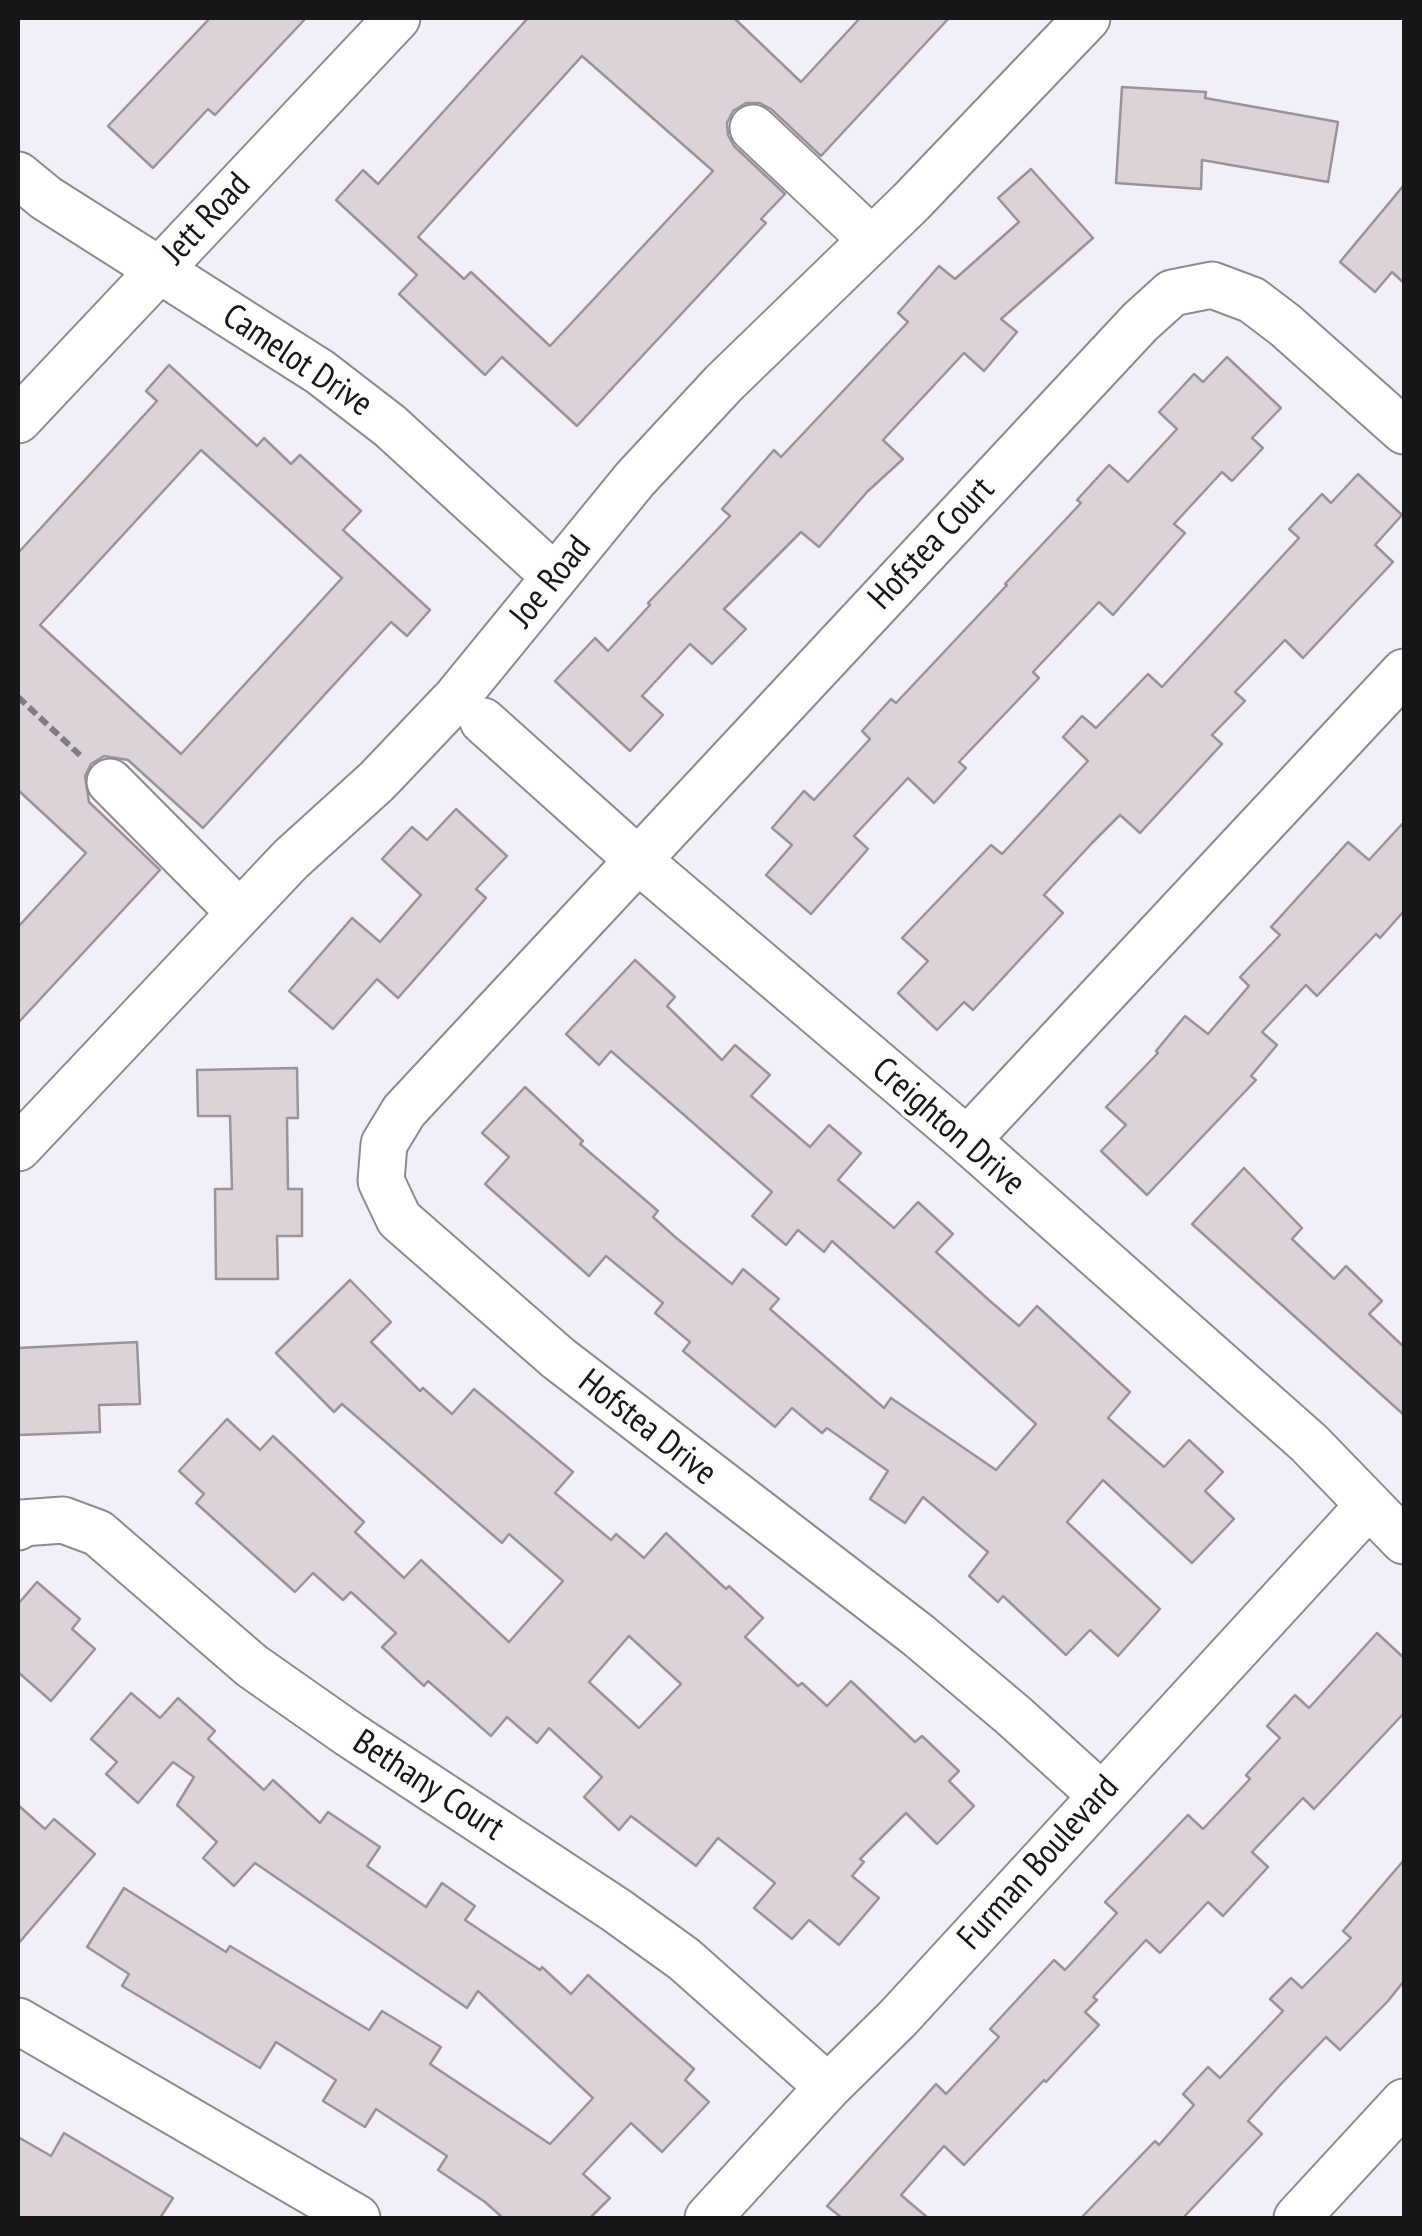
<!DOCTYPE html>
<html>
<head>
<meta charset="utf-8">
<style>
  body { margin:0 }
  #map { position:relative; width:1422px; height:2236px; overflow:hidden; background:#f1f0f8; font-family:"PT Sans Narrow",sans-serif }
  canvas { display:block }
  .frame { position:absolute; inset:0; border:20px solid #17171a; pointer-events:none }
</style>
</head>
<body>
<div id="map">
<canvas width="1422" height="2236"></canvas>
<div class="frame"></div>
</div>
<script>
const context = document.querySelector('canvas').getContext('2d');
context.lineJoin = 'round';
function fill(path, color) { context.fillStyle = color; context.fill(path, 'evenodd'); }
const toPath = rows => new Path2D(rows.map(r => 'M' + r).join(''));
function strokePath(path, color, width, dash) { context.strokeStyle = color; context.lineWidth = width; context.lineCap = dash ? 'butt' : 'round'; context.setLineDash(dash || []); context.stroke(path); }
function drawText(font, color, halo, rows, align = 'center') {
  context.font = font + ' "PT Sans Narrow",sans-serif'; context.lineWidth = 8; context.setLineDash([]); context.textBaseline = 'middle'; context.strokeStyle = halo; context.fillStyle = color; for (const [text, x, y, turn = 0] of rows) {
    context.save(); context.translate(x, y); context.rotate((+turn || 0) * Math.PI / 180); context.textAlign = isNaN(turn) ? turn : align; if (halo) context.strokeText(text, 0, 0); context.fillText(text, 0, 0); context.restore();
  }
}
const building = toPath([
  [210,18,306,18,215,115,208,109,153,168,108,126,210,18],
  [528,18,734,18,801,82,860,18,949,18,821,156,771,109,760,103,746,103,733,111,727,123,728,135,734,146,785,194,761,219,766,223,577,426,502,357,485,375,399,294,417,275,336,200,363,170,378,184,528,18],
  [582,56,713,171,550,346,471,272,464,279,418,237,582,56],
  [1122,87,1206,92,1205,98,1338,122,1328,182,1202,160,1201,189,1116,183,1122,87],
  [1031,169,1093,238,1001,319,1017,332,984,371,964,353,883,440,903,459,867,492,819,547,801,532,724,609,746,629,712,664,690,644,642,696,663,715,630,751,555,681,595,638,608,651,650,605,648,603,730,516,722,509,774,450,781,457,908,322,898,313,939,266,955,279,1019,222,998,198,1031,169],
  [1404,185,1404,283,1392,272,1375,292,1340,262,1404,185],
  [1227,357,1281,408,1252,438,1263,448,1232,481,1222,472,1174,524,1185,533,1113,615,1099,602,1033,672,1039,678,959,762,966,768,934,803,908,778,854,836,868,849,811,914,766,875,792,845,772,828,804,791,814,800,870,739,862,731,891,699,896,703,1007,585,1005,584,1081,503,1077,500,1109,465,1128,482,1177,429,1159,412,1194,374,1203,382,1227,357],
  [169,365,257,446,264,438,291,464,300,455,361,511,343,530,430,610,407,636,391,622,203,828,128,760,104,756,91,764,85,776,89,802,160,870,18,1023,18,927,86,853,18,790,18,553,157,401,146,391,169,365],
  [201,450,342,578,181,754,40,625,201,450],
  [1358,474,1402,515,1375,545,1393,562,1303,658,1285,640,1235,692,1245,701,1212,735,1222,744,1140,833,1120,815,1092,843,1044,895,1063,913,973,1010,964,1002,937,1030,898,993,928,961,902,938,991,845,1002,854,1088,761,1063,737,1082,716,1096,728,1148,674,1162,687,1299,538,1289,529,1322,494,1331,503,1358,474],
  [456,809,507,856,476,889,486,898,398,998,377,979,333,1029,289,991,352,918,380,942,421,895,382,859,412,827,427,840,456,809],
  [1404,822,1404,911,1380,938,1376,934,1317,996,1306,985,1262,1032,1277,1045,1251,1076,1256,1080,1147,1195,1101,1151,1126,1125,1106,1107,1158,1053,1156,1051,1185,1016,1208,1034,1249,986,1240,977,1280,935,1271,927,1348,842,1369,860,1404,822],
  [635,960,675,997,667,1006,722,1060,735,1045,770,1075,751,1096,810,1147,829,1125,861,1153,838,1180,894,1228,918,1202,953,1234,936,1252,990,1301,1019,1326,1037,1306,1130,1392,1108,1418,1164,1467,1189,1440,1223,1472,1205,1491,1234,1519,1192,1563,1103,1480,1067,1522,1160,1609,1118,1656,1090,1630,1066,1655,1003,1596,998,1602,969,1576,988,1552,923,1497,905,1523,870,1499,888,1471,827,1428,822,1433,792,1408,775,1427,683,1351,690,1342,655,1313,663,1303,606,1256,589,1276,485,1184,509,1157,482,1133,525,1087,583,1141,580,1144,658,1211,653,1217,674,1236,732,1284,743,1269,779,1299,770,1309,884,1408,891,1398,996,1470,1036,1424,832,1241,824,1252,798,1230,786,1245,752,1216,772,1192,611,1051,599,1065,566,1034,635,960],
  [297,1068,298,1118,287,1118,288,1189,302,1189,302,1236,277,1236,278,1279,216,1279,215,1189,232,1189,230,1116,198,1116,197,1070,297,1068],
  [1244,1168,1302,1228,1292,1239,1334,1279,1346,1266,1382,1301,1369,1314,1404,1347,1404,1415,1192,1224,1244,1168],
  [350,1280,391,1322,371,1342,420,1391,423,1388,452,1414,474,1389,573,1472,555,1493,611,1540,616,1534,644,1558,666,1533,726,1589,729,1586,763,1618,745,1637,798,1686,802,1683,827,1706,851,1681,915,1742,922,1736,959,1771,949,1781,974,1806,937,1844,906,1813,860,1859,864,1862,852,1876,879,1898,839,1945,809,1920,792,1939,754,1908,775,1883,718,1838,696,1866,631,1816,619,1830,584,1797,602,1777,549,1728,537,1743,507,1717,491,1736,428,1681,424,1686,382,1647,396,1633,351,1592,343,1600,313,1573,295,1592,196,1503,204,1494,179,1471,227,1419,260,1450,273,1436,364,1522,355,1532,404,1578,421,1560,509,1642,563,1581,509,1534,502,1543,342,1404,334,1412,276,1353,350,1280],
  [629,1636,681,1684,639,1728,589,1682,629,1636],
  [137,1342,140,1404,99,1405,100,1432,18,1435,18,1348,137,1342],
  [37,1582,80,1619,72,1629,95,1649,51,1701,18,1672,18,1604,37,1582],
  [1377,1633,1404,1658,1404,1713,1314,1809,1303,1798,1252,1852,1268,1867,1223,1916,1208,1902,1160,1953,1146,1940,1093,1997,1097,2000,1085,2012,1099,2025,1046,2082,1044,2080,964,2165,944,2146,901,2195,928,2218,842,2218,827,2206,936,2084,946,2094,999,2037,990,2029,1054,1960,1065,1970,1117,1913,1105,1902,1188,1815,1203,1829,1250,1779,1246,1775,1280,1738,1267,1726,1295,1695,1309,1708,1377,1633],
  [131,1693,160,1718,178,1698,215,1731,208,1739,264,1790,273,1780,320,1823,328,1812,380,1847,367,1866,426,1907,442,1883,475,1906,465,1920,540,1970,542,1967,571,1994,588,1975,694,2069,685,2080,709,2102,662,2152,631,2123,583,2174,610,2198,590,2218,503,2218,485,2202,438,2170,447,2156,376,2109,365,2127,323,2101,336,2080,276,2042,260,2068,122,1986,129,1974,87,1947,124,1888,226,1952,230,1946,369,2030,382,2011,441,2047,430,2064,550,2144,593,2098,478,1991,467,2008,255,1863,234,1886,203,1858,217,1842,177,1805,194,1777,173,1762,138,1803,106,1774,117,1762,91,1739,131,1693],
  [18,1805,45,1829,54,1819,95,1854,18,1944,18,1805],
  [1404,1860,1404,1981,1388,2001,1340,2050,1326,2037,1281,2084,1248,2121,1262,2134,1183,2218,1081,2218,1155,2141,1159,2145,1194,2105,1183,2094,1208,2067,1220,2078,1283,2011,1270,1999,1291,1978,1302,1988,1351,1938,1343,1931,1404,1860],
  [64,2133,173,2198,160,2218,18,2218,18,2137,51,2156,64,2133]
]);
fill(building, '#dbd3d8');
strokePath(building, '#9a9398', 2.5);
const minor = toPath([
  [753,128,872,240],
  [18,175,46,198,320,372,390,426,554,576],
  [18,420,397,18],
  [483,721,638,860,967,1140,1309,1443,1404,1541],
  [110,782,240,913],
  [967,1140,1404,672],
  [18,1148,291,859,377,781,456,698,635,479,724,383,911,202,1087,18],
  [18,1527,22,1523,63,1520,98,1533,252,1666,349,1734,616,1910,684,1959,828,2087],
  [1101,1795,1014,1716,918,1635,558,1358,399,1219,381,1181,384,1144,404,1111,1140,322,1172,293,1212,285,1252,300,1285,325,1404,431],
  [18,2021,357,2218],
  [708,2218,828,2087,898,2018,1369,1505],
  [1297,2218,1404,2102]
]);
strokePath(minor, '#8c8b92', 49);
strokePath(toPath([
  [18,697,83,758]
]), '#7e7d82', 6, [10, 5]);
strokePath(minor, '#fff', 45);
drawText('35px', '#17171a', '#fefefe', [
  ["Jett Road",207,219,-47],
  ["Camelot Drive",297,361,34],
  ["Hofstea Court",932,544,-47],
  ["Joe Road",551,582,-51],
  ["Creighton Drive",948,1127,41],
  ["Hofstea Drive",647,1428,38],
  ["Bethany Court",428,1786,33],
  ["Furman Boulevard",1039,1863,-48]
]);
</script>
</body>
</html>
